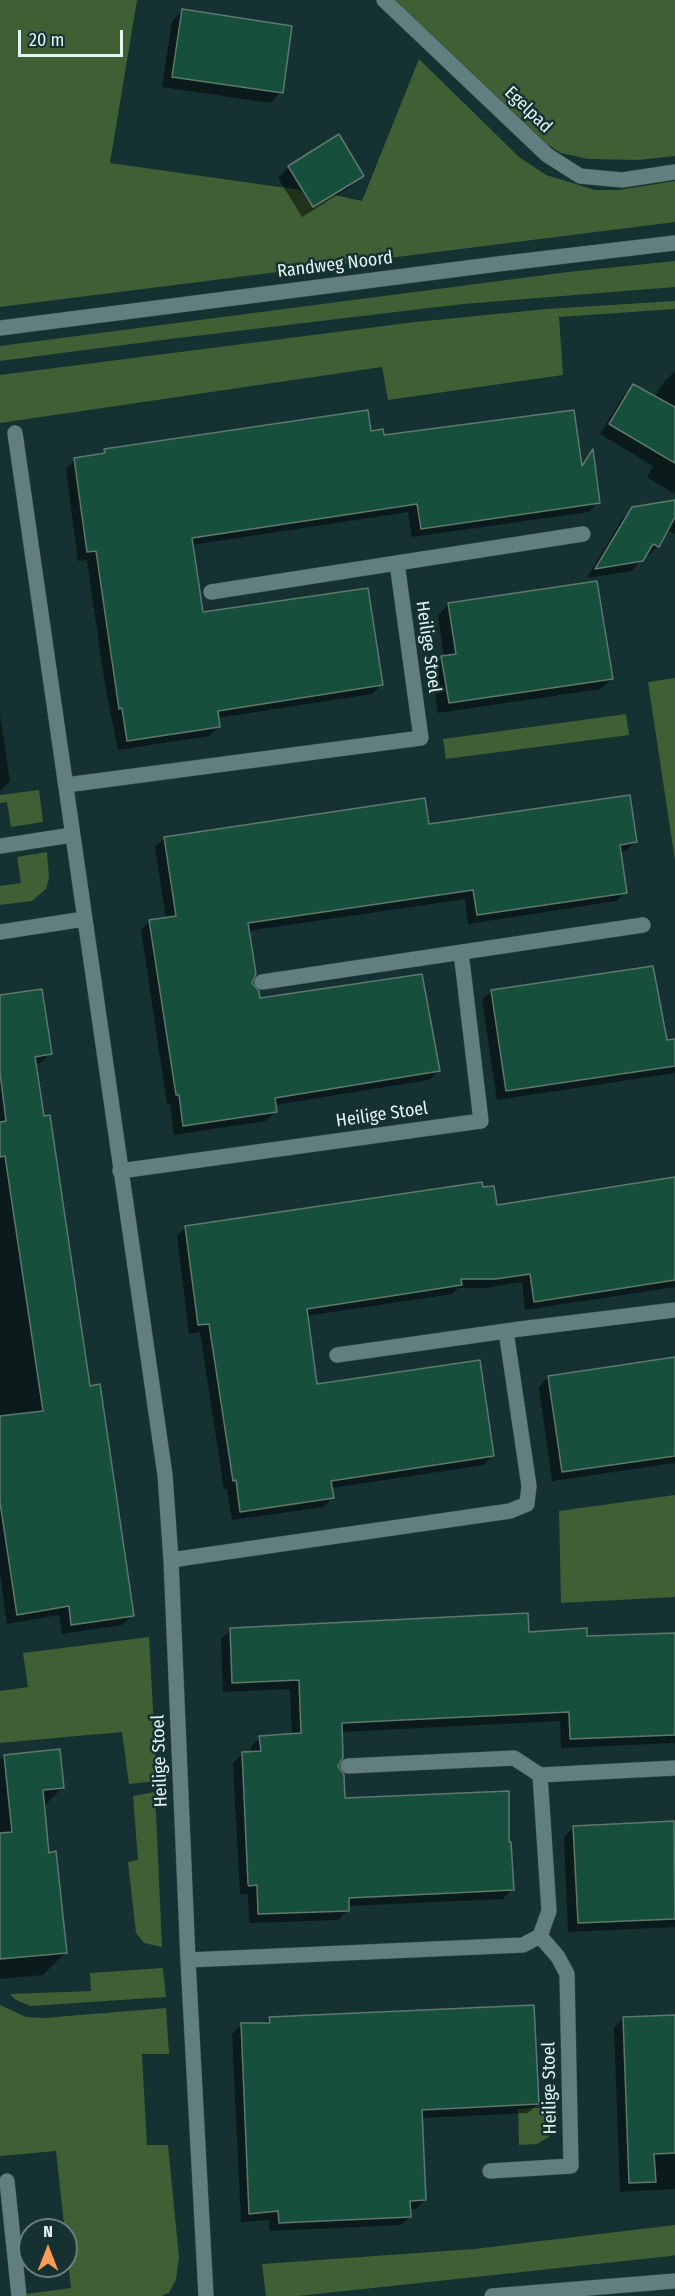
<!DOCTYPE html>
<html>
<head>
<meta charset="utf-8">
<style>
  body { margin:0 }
  #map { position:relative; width:675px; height:2296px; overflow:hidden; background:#163131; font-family:"Fira Sans Condensed",sans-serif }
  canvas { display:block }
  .north { position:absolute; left:18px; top:2218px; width:60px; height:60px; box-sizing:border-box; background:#163131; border:2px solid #687f7f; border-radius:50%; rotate:0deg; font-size:16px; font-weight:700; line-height:24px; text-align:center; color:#e4f4f3 }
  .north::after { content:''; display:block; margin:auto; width:21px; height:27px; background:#fd9c55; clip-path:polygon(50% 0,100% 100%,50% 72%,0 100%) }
  .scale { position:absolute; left:18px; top:30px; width:105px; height:27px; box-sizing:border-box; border:3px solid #e4f4f3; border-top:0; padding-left:8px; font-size:18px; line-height:21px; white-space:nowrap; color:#e4f4f3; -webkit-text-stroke:4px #163131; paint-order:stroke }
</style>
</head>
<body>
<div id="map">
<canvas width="675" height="2296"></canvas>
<div class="north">N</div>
<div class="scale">20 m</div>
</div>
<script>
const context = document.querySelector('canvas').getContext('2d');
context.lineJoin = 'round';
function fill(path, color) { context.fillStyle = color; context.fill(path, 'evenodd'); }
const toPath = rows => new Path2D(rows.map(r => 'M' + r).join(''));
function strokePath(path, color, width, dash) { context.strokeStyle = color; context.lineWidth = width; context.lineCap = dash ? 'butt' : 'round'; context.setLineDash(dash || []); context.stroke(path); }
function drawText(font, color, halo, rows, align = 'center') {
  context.font = font + ' "Fira Sans Condensed",sans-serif'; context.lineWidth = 5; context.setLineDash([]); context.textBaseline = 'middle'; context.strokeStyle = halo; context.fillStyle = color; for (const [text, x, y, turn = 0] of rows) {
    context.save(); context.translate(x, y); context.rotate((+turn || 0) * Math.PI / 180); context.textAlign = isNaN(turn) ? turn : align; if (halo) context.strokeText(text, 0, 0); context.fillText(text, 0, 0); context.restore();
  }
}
fill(toPath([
  [0,0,137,0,110,163,301,190,310,204,330,194,362,201,419,59,519,157,546,175,595,190,618,190,675,181,675,222,0,307],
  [394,0,675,0,675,156,639,160,588,159,561,153,537,138],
  [675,261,675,287,463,304,170,339,0,361,0,346,568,272],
  [675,301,675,309,559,317,563,375,388,400,382,367,0,423,0,375,415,322,547,309],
  [675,678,675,861,648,682],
  [626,714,629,735,446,759,443,739],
  [39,790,43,822,11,827,7,802,0,803,0,795],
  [47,852,49,878,46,889,32,901,0,905,0,886,21,883,17,857],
  [675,1495,675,1597,561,1603,559,1511],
  [149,1637,157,1781,129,1784,122,1732,0,1743,0,1691,28,1687,23,1653],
  [155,1792,162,1947,144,1943,136,1933,128,1862,138,1860,133,1796],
  [163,1968,166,1997,31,2006,16,2000,10,1994,91,1991,90,1973],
  [0,2005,26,2017,44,2018,166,2008,169,2054,142,2054,147,2145,168,2145,179,2258,176,2279,169,2293,161,2296,11,2296,71,2288,56,2151,0,2156],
  [554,2107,555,2127,549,2137,537,2144,519,2145,518,2109],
  [675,2225,675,2255,671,2256,298,2296,266,2296,262,2264,474,2249]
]), '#3f5f35');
fill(toPath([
  [182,11,281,92,270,103,162,87,172,21],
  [289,167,362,175,352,186,302,217,278,178],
  [674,372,675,373,675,494,647,477,653,466,600,434,624,395,634,385,655,397,664,382],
  [370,432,382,437,581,466,592,452,598,502,589,512,412,537,408,512,192,545,202,614,381,685,372,694,217,718,219,727,209,736,118,750,105,685,87,560,78,561,66,469,75,460,100,456,105,451],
  [675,501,675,534,666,529,658,546,647,556,645,555,632,571,587,578,622,519,633,508],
  [449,604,612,678,601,689,438,713,432,668,444,657,438,615],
  [0,715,10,781,0,791],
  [428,825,636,841,626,851,620,852,626,892,616,901,468,924,465,899,248,931,251,983,259,1000,438,1071,429,1080,275,1105,276,1111,266,1121,174,1135,170,1103,167,1104,141,930,150,921,166,919,155,847,165,838],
  [492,991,666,1042,675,1040,675,1073,497,1100,482,1000],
  [0,997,50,1053,40,1063,35,1064,89,1387,132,1616,122,1625,62,1634,59,1615,7,1624,0,1573],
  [675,1179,675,1287,525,1310,522,1282,485,1288,458,1288,452,1294,306,1316,316,1386,493,1455,484,1465,331,1488,332,1498,323,1507,232,1520,227,1489,224,1489,200,1332,189,1334,177,1236,186,1227,482,1189,496,1206],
  [675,1358,675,1463,552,1481,539,1387,548,1377],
  [231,1630,527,1633,585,1638,675,1634,675,1743,561,1748,560,1721,341,1732,337,1766,343,1799,508,1843,512,1889,503,1899,348,1906,348,1910,338,1920,249,1923,248,1894,240,1895,233,1763,243,1753,251,1753,251,1747,260,1737,292,1735,290,1689,223,1692,221,1639],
  [5,1756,63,1787,43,1807,48,1854,65,1953,43,1975,0,1979,0,1760],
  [675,1823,675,1927,568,1932,564,1837,574,1827],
  [675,2016,675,2189,620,2192,614,2028,623,2018],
  [270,2018,537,2104,528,2113,421,2118,425,2200,416,2209,409,2209,410,2216,401,2225,270,2231,269,2220,241,2222,232,2034,241,2025,264,2024]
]), '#0007');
const building = toPath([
  [182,9,292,26,283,93,172,77,182,9],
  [339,134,364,176,313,207,288,166,339,134],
  [633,384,675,407,675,463,609,424,633,384],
  [368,410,371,431,383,429,384,435,574,410,582,466,593,449,600,503,421,529,417,504,192,538,203,612,368,588,383,685,218,711,220,727,127,741,122,708,119,709,96,551,87,552,74,458,105,453,104,449,368,410],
  [675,500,675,517,659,547,653,544,643,561,595,569,632,507,675,500],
  [597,581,613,679,449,703,441,656,456,654,448,603,597,581],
  [630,795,637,842,620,845,627,893,477,915,473,890,248,923,256,974,252,983,259,991,260,998,422,974,440,1071,275,1098,277,1112,183,1126,179,1095,176,1095,149,920,176,916,164,837,425,798,429,824,630,795],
  [653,966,667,1040,675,1039,675,1066,506,1091,491,990,653,966],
  [42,989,52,1054,35,1057,44,1116,50,1115,90,1386,100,1384,134,1616,71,1625,69,1606,17,1615,0,1502,0,1416,43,1411,5,1156,0,1157,0,1122,6,1121,0,1072,0,995,42,989],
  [675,1177,675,1280,534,1302,530,1274,495,1279,461,1279,462,1285,307,1309,317,1384,480,1360,494,1456,331,1481,334,1498,240,1512,236,1480,233,1481,209,1324,198,1325,185,1226,482,1182,483,1187,494,1186,497,1205,675,1177],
  [675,1357,675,1456,562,1472,548,1376,675,1357],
  [528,1613,529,1632,587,1628,587,1636,675,1633,675,1735,570,1739,569,1712,342,1723,343,1758,338,1766,344,1775,345,1798,509,1791,509,1842,511,1842,514,1890,349,1898,349,1911,258,1914,257,1885,249,1886,248,1884,242,1752,261,1751,259,1736,301,1733,299,1680,232,1683,230,1628,528,1613],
  [60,1749,64,1788,43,1790,49,1853,56,1851,67,1953,0,1959,0,1833,12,1832,4,1755,60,1749],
  [674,1821,675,1919,578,1923,573,1826,674,1821],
  [534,2005,539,2104,422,2110,426,2200,410,2201,411,2217,279,2223,278,2211,249,2214,241,2023,270,2023,269,2017,534,2005],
  [675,2015,675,2153,654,2154,656,2182,629,2183,623,2017,675,2015]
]);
fill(building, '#16503c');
strokePath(building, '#5f786d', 1.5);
const service = toPath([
  [0,846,72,835],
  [490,2171,571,2166,567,1974,558,1957,540,1936]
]);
const minor = toPath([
  [384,0,547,155,580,176,622,180,675,172],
  [15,433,165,1475,171,1560,188,1960,206,2296],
  [211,592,583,534],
  [66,785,421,738,397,563],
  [0,932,84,919],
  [262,982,643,925],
  [120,1171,481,1121,461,952],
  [337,1355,520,1329,675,1310],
  [171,1560,510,1511,527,1504,529,1486,506,1331],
  [348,1766,514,1758,540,1775,675,1768],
  [188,1960,523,1945,540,1936,549,1911,540,1775],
  [7,2181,19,2296],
  [492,2296,675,2281]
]);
const secondary = toPath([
  [0,328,498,264,675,243]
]);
strokePath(service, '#374e4d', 16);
strokePath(minor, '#374e4d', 16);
strokePath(secondary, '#374e4d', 16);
strokePath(service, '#627f7f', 15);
strokePath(minor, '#627f7f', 15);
strokePath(secondary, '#627f7f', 15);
drawText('18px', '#e4f4f3', '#163131', [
  ["Egelpad",528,110,44],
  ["Randweg Noord",335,265,-7],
  ["Heilige Stoel",428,647,82],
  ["Heilige Stoel",382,1115,-8],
  ["Heilige Stoel",160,1761,-92],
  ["Heilige Stoel",550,2088,-91]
]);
</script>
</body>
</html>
